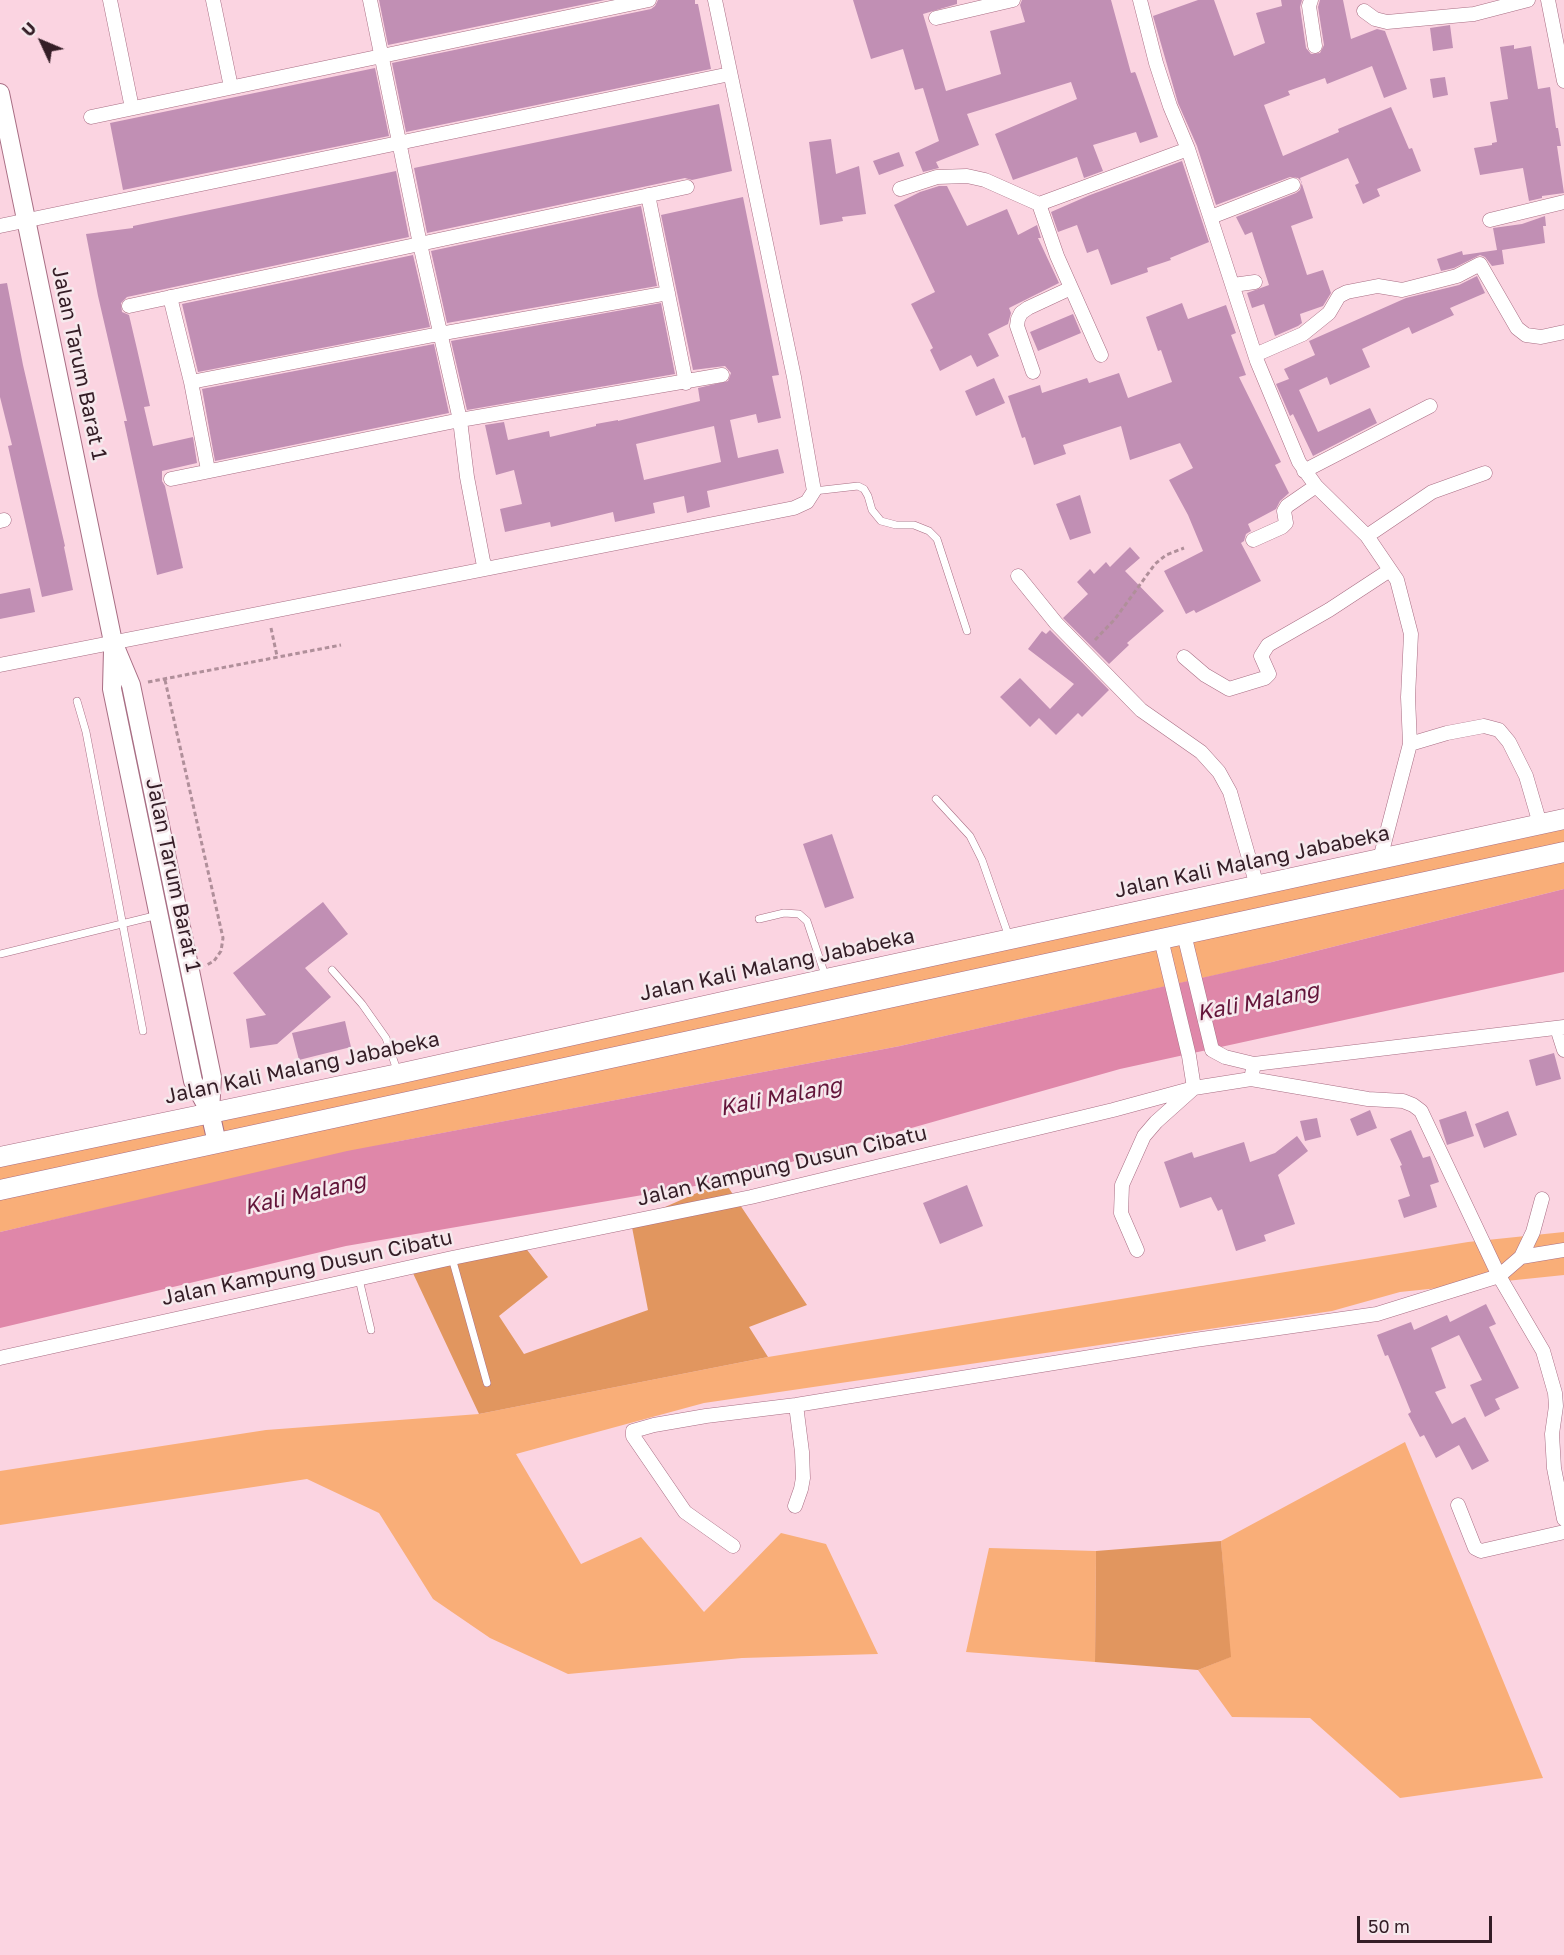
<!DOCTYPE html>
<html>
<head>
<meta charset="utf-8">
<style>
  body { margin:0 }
  #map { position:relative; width:1564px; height:1955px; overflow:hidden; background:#fbd4e1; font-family:"Golos Text",sans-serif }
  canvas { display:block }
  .north { position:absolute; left:12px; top:12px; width:60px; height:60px; -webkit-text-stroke:4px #f6e9ed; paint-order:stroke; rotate:314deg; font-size:16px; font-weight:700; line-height:24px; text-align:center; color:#341d26 }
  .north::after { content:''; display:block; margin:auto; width:21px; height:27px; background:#341d26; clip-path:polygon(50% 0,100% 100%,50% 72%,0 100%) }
  .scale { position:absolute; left:1357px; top:1916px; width:135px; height:27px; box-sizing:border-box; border:3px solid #341d26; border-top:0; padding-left:8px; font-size:18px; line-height:21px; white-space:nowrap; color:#341d26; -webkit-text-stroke:4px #f6e9ed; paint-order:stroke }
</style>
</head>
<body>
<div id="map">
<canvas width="1564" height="1955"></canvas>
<div class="north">U</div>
<div class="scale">50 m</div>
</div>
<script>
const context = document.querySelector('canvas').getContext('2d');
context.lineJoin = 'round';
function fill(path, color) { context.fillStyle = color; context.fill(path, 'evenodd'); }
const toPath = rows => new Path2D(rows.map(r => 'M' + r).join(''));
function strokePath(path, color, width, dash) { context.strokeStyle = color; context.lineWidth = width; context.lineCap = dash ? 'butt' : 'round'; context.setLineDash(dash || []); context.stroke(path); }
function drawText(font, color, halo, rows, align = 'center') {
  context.font = font + ' "Golos Text",sans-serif'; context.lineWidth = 5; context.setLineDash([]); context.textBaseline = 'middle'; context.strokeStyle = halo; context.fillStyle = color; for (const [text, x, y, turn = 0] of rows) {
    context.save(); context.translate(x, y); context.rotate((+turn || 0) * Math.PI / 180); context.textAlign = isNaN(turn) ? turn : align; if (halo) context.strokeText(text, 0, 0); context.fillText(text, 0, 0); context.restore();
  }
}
fill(toPath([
  [1564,820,1564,889,1256,966,900,1046,395,1142,0,1232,0,1157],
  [1564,1232,1564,1275,1400,1292,1332,1311,704,1403,516,1454,581,1564,641,1537,704,1612,781,1533,826,1544,878,1654,742,1658,568,1674,490,1638,433,1599,379,1513,307,1479,0,1525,0,1471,266,1430,479,1414,768,1357,1468,1242],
  [1405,1442,1543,1778,1400,1798,1310,1718,1232,1717,1198,1670,1230,1657,1221,1541],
  [989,1548,1096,1551,1095,1662,966,1652]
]), '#f9ae78');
fill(toPath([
  [724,1181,807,1305,749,1327,768,1357,479,1414,411,1269,521,1242,548,1277,499,1316,524,1354,648,1310,631,1222],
  [1221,1541,1231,1657,1198,1670,1095,1662,1096,1551]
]), '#e1965f');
fill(toPath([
  [1564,889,1564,972,1120,1069,724,1181,346,1246,0,1328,0,1232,347,1151,900,1046,1272,962]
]), '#df87a9');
fill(toPath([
  [379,0,605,0,388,45],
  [658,0,695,0,695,4,698,4,711,69,406,132,392,63,651,9,655,6],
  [853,0,957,0,957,4,923,14,946,91,1001,74,990,31,1025,22,1020,5,1022,0,1111,0,1131,73,1135,72,1136,74,1158,137,1140,143,1136,132,1093,145,1103,171,1084,178,1077,157,1013,180,995,134,1077,99,1071,82,967,114,979,145,936,162,939,168,923,172,915,152,939,141,923,88,915,90,903,49,871,59],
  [1198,0,1214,0,1234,56,1265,43,1256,13,1282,6,1281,0,1302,0,1300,7,1306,48,1311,54,1320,53,1324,45,1318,7,1320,0,1343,0,1351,39,1377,29,1385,31,1407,89,1384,98,1372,66,1327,84,1325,78,1288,91,1290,95,1264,105,1283,156,1339,132,1338,129,1391,107,1409,149,1412,148,1421,171,1377,189,1380,196,1363,204,1355,185,1359,183,1348,158,1300,178,1313,218,1291,226,1307,275,1323,270,1331,293,1323,306,1300,314,1302,323,1298,326,1275,336,1264,304,1252,308,1247,293,1269,285,1252,232,1245,235,1236,217,1296,193,1300,190,1302,182,1298,178,1290,177,1216,205,1197,146,1178,103,1153,16],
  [1450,25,1453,48,1433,51,1430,28],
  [1514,45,1514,49,1531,46,1538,89,1550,87,1556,128,1558,128,1561,146,1557,146,1564,193,1542,196,1542,198,1529,201,1523,168,1480,175,1474,148,1492,145,1492,143,1497,142,1490,102,1508,99,1500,47],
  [375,68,389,136,123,190,110,123],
  [1445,77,1448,95,1433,98,1430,79],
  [719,104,732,171,692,180,685,178,427,233,414,168],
  [831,139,836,174,859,166,866,214,842,217,843,221,820,225,809,142],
  [899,152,904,166,879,175,873,161],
  [1182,161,1209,242,1170,258,1171,260,1147,268,1148,272,1111,285,1098,249,1087,253,1077,225,1058,232,1051,212,1090,195],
  [396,171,409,237,127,297,121,303,122,312,129,315,137,349,150,406,144,407,153,446,193,437,197,463,162,471,162,481,165,486,183,568,157,575,124,421,127,421,98,296,86,234,133,228,133,226],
  [939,186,947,186,967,226,1007,209,1018,235,1037,225,1041,238,1038,238,1059,283,1009,308,1011,313,1008,324,988,334,999,356,977,367,971,355,940,371,930,350,933,348,911,304,935,292,894,205,920,192],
  [743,197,779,375,772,376,781,418,758,423,756,414,730,420,738,458,778,449,784,473,707,491,710,507,687,513,684,496,653,503,655,513,615,522,613,512,551,527,550,522,505,532,500,509,522,504,514,470,496,475,485,425,504,422,508,440,549,431,550,437,596,426,596,424,618,420,618,421,700,401,698,388,728,381,731,373,725,366,693,370,661,215],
  [714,426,721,462,644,480,636,444],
  [641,206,657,286,447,323,431,251],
  [1545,216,1546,226,1543,226,1545,243,1502,250,1504,264,1492,266,1485,257,1480,255,1454,268,1441,271,1437,259,1462,251,1463,255,1497,250,1493,228,1522,224],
  [413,255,430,327,198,372,182,304],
  [1477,276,1485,293,1450,308,1454,315,1412,334,1409,327,1362,349,1370,367,1330,385,1327,377,1299,390,1318,432,1370,408,1377,423,1313,456,1293,414,1290,416,1276,384,1289,379,1284,369,1315,355,1309,341,1406,298,1459,285],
  [7,283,23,365,65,546,64,547,73,590,42,597,8,446,12,445,0,397,0,284],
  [661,303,675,374,467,410,451,341],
  [1182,303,1188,319,1226,305,1236,333,1231,335,1246,375,1239,377,1281,462,1275,465,1289,493,1280,501,1276,509,1248,524,1251,531,1246,534,1244,541,1241,543,1261,581,1196,613,1194,610,1186,614,1164,571,1203,551,1188,515,1169,480,1193,468,1180,443,1130,460,1121,426,1063,445,1066,454,1034,465,1025,437,1022,438,1008,396,1040,385,1042,393,1087,378,1089,383,1119,373,1128,398,1172,382,1161,350,1158,351,1146,317],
  [1073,314,1081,333,1038,351,1030,332],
  [434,344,449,413,215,461,202,389],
  [994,378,1005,403,976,416,965,391],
  [1080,495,1091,533,1070,540,1056,504],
  [1130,547,1140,558,1125,571,1164,611,1127,643,1129,645,1109,664,1063,618,1088,594,1077,582,1090,569,1094,574,1106,562,1110,567],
  [30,588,35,612,0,619,0,594],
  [1050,630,1109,690,1082,717,1078,713,1056,735,1039,718,1030,727,1000,697,1020,678,1050,709,1074,684,1028,649,1042,631,1046,634],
  [832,834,854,898,825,908,803,844],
  [323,902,348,934,305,968,331,997,277,1044,250,1048,246,1019,266,1015,233,973],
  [345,1021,351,1047,299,1060,292,1033],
  [1554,1053,1561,1079,1536,1086,1529,1060],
  [1370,1110,1377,1128,1357,1136,1350,1119],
  [1466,1111,1474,1136,1447,1145,1439,1120],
  [1508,1111,1517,1135,1484,1148,1475,1124],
  [1317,1118,1321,1137,1305,1141,1300,1121],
  [1411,1130,1423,1158,1430,1156,1439,1182,1430,1185,1437,1207,1404,1218,1398,1200,1410,1196,1400,1166,1402,1165,1390,1139],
  [1297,1136,1308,1151,1278,1175,1295,1224,1264,1235,1266,1241,1236,1251,1222,1209,1218,1211,1211,1197,1180,1208,1164,1162,1192,1152,1194,1158,1244,1142,1250,1162,1275,1153],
  [967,1185,983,1226,940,1244,923,1203],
  [1486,1304,1496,1324,1489,1327,1519,1388,1495,1399,1500,1409,1485,1417,1470,1385,1482,1380,1459,1335,1431,1348,1446,1388,1435,1392,1452,1424,1465,1417,1489,1461,1472,1470,1459,1445,1436,1458,1424,1435,1420,1437,1408,1414,1411,1412,1388,1355,1385,1356,1377,1335,1411,1322,1414,1330,1447,1315,1450,1322]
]), '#c18fb4');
const service = toPath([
  [814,491,858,486,864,489,868,496,872,510,881,521,896,525,914,525,929,531,937,539,967,631],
  [77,701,86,732,143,1031],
  [936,799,970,836,982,860,1009,937],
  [759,919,784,913,799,914,807,921,826,978],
  [0,954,158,915],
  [332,970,362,1004,386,1038,398,1073],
  [452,1258,487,1383],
  [359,1279,371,1330]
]);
const minor = toPath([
  [110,0,132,108],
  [213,0,231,87],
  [370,0,420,244,460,420,467,477,483,561,486,568],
  [1140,0,1156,63,1170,106,1188,149,1257,361,1299,462,1316,486,1367,536,1397,580,1411,634,1408,697,1410,744,1380,859],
  [1311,0,1309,6,1315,46],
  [1548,0,1564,81],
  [1364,11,1375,19,1387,22,1474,14,1528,0],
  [936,18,1013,0],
  [91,117,649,0],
  [900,189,937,177,967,176,985,180,1039,204,1188,149],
  [648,195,686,383],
  [1039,204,1057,256,1101,355],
  [1211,217,1293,185],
  [1490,220,1564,202],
  [0,226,730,74],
  [1233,285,1255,282],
  [170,297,191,382,208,470],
  [129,306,687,187],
  [1255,355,1303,334,1329,313,1339,296,1347,292,1378,286,1402,290,1457,276,1480,264,1517,328,1526,335,1541,337,1564,332],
  [1033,372,1017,326,1018,319,1021,313,1028,308,1071,288],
  [191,382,439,334,668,293],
  [1304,471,1430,406],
  [171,479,460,420,722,375],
  [0,521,4,520],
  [1367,536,1432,492,1485,473],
  [1253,540,1282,527,1286,523,1284,511,1287,506,1316,486],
  [1018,576,1056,623,1141,710,1201,752,1219,772,1230,792,1257,886],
  [1184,657,1205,675,1229,689,1265,678,1269,674,1261,656,1268,645,1329,610,1390,570],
  [0,665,794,508,807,502,814,491,794,377,715,0],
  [1410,744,1447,733,1484,726,1499,730,1509,742,1526,776,1540,824],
  [1184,934,1212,1050,1225,1057,1254,1064],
  [1557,1028,1564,1050],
  [1251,1079,1368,1099,1403,1101,1413,1105,1421,1111,1499,1276,1543,1351,1555,1393,1556,1406,1552,1434,1554,1468,1564,1519],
  [1137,1250,1121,1213,1122,1185,1144,1136,1156,1122,1194,1088,1189,1056,1161,939],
  [1521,1257,1564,1250],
  [0,1358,452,1258,751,1197,1113,1110,1194,1088,1251,1079,1254,1064,1564,1027],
  [1458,1505,1475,1548,1481,1551,1564,1532],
  [795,1506,801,1489,803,1478,802,1452,796,1405],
  [733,1546,685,1512,633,1436,633,1431,654,1425,706,1416,796,1405,1195,1340,1377,1314,1499,1276,1521,1257,1533,1232,1542,1199]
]);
const tertiary = toPath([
  [0,93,113,642,131,685,212,1077,210,1112,217,1143],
  [113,650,112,689,193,1081,210,1112]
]);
const secondary = toPath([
  [0,1157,398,1074,826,979,1564,819],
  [0,1190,1564,852]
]);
strokePath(service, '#a86e84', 8);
strokePath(minor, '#a86e84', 15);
strokePath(tertiary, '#a86e84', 20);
strokePath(secondary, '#a86e84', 21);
strokePath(toPath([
  [271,628,277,656],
  [1095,640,1115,619,1155,564,1166,555,1184,548],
  [165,680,223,938,221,951,214,961,205,966],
  [148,682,341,645]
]), '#b08f9a', 3, [4.5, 3]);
strokePath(service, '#fff', 7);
strokePath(minor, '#fff', 14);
strokePath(tertiary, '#fff', 18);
strokePath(secondary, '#fff', 20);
drawText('21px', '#341d26', '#f6e9ed', [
  ["Jalan Tarum Barat 1",79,363,78],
  ["Jalan Kali Malang Jababeka",1252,862,-12],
  ["Jalan Tarum Barat 1",173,875,78],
  ["Jalan Kali Malang Jababeka",777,965,-12],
  ["Jalan Kali Malang Jababeka",302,1068,-12],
  ["Jalan Kampung Dusun Cibatu",782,1166,-13],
  ["Jalan Kampung Dusun Cibatu",307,1268,-12]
]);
drawText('italic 22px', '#63153a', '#f6e9ed', [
  ["Kali Malang",1258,1002,-11],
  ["Kali Malang",781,1097,-11],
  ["Kali Malang",305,1194,-13]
]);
</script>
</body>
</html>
